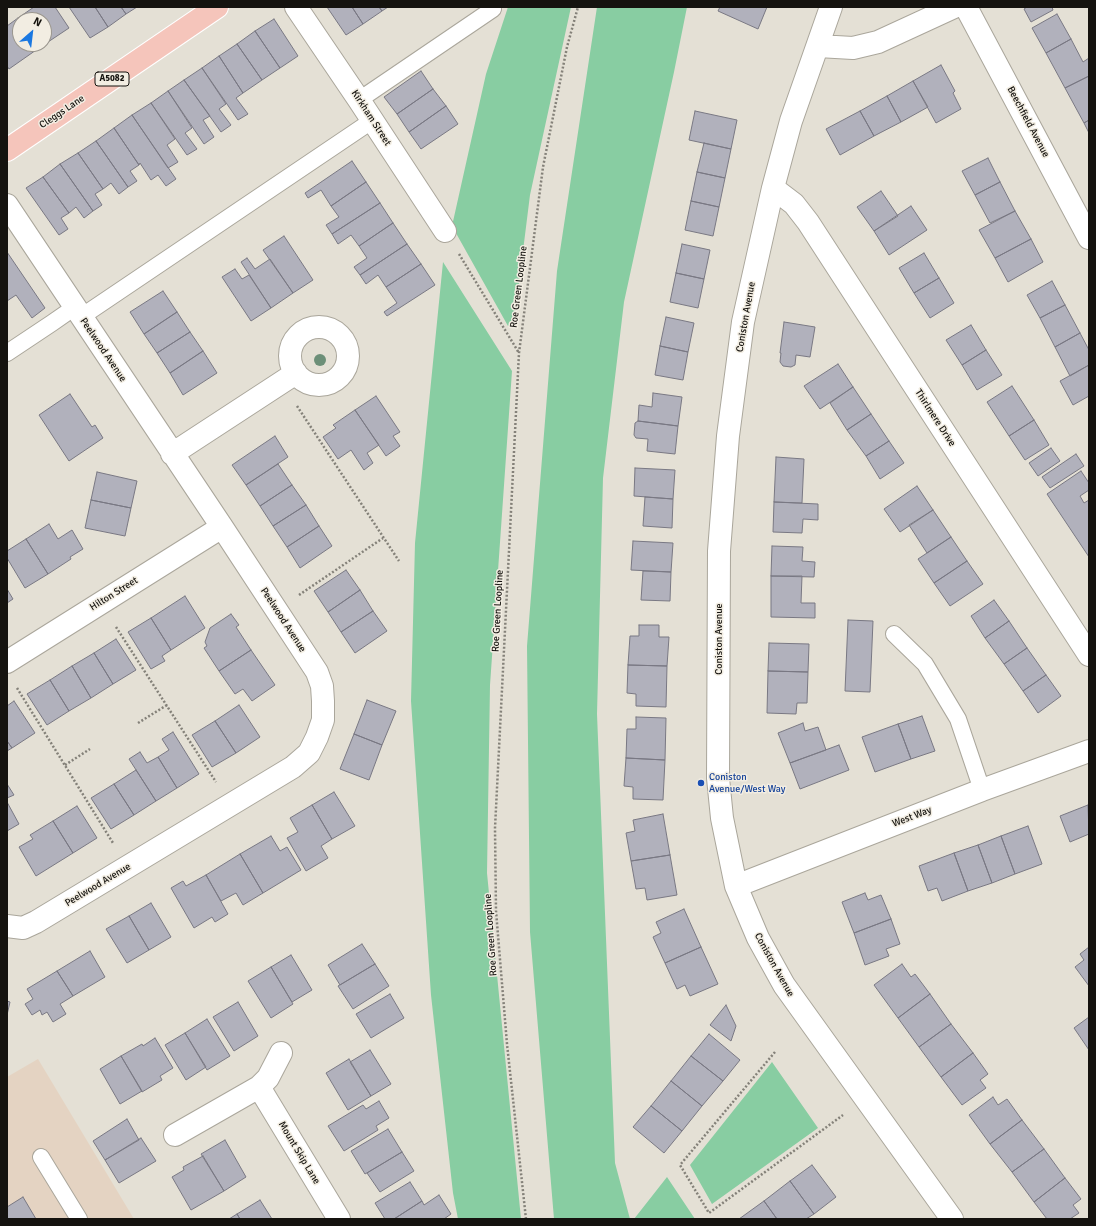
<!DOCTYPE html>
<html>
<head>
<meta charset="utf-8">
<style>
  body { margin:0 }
  #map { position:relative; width:1096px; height:1226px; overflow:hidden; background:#e4e0d5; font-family:Signika,sans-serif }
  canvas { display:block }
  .frame { position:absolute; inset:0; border:8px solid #15130f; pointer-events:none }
  .north { position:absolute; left:12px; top:12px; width:40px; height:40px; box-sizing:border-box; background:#f2ede2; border:1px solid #9a968e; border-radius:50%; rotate:28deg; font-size:11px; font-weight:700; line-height:16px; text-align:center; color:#15130f }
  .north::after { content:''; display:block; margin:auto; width:14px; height:18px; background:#1b78e1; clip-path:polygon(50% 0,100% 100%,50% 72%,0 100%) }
</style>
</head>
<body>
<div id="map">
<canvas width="1096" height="1226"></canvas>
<div class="frame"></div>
<div class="north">N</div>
</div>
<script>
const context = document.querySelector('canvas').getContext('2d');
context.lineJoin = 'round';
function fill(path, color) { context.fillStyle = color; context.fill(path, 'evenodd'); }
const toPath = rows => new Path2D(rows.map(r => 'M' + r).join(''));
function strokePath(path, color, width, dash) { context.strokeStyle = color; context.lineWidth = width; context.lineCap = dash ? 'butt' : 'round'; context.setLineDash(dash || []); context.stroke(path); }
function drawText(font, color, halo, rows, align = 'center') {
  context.font = font + ' Signika,sans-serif'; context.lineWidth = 3; context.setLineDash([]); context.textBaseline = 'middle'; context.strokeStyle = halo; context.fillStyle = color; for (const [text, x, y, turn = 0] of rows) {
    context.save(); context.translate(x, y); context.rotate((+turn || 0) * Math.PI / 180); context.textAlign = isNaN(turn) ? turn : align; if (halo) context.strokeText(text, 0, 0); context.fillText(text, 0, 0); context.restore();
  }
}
fill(toPath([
  [38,1059,134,1219,7,1219,7,1077]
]), '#e4d3c2');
fill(toPath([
  [508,7,571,7,530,195,514,323,508,326,452,226,486,74],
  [597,7,687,7,674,72,624,302,603,478,597,714,615,1163,630,1219,554,1219,530,932,527,646,557,271],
  [443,262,512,371,490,685,487,873,521,1219,458,1219,453,1193,431,995,411,701,415,543],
  [772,1062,818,1128,712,1204,690,1165],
  [667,1177,695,1219,634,1219]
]), '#88cda2');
const building = toPath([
  [34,7,55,7,69,28,39,48,36,44,44,44,44,20,20,20,18,18,34,7],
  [69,7,95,7,108,27,90,38,69,7],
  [95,7,121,7,126,14,108,27,95,7],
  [121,7,137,7,126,14,121,7],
  [327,7,352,7,363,24,346,35,327,7],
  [352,7,379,7,382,11,363,24,352,7],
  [379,7,388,7,382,11,379,7],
  [720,7,767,7,758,29,718,11,720,7],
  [1027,7,1052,7,1053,10,1031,22,1024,9,1027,7],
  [1057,14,1071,39,1046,53,1032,28,1057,14],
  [18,18,20,20,20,44,36,44,39,48,9,69,7,66,7,26,18,18],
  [274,19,298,56,280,68,255,31,274,19],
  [255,31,280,68,262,80,237,44,255,31],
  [1071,39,1083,62,1089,58,1089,76,1065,88,1046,53,1071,39],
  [237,44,262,80,243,93,219,56,237,44],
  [219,56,243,93,236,98,248,114,238,120,202,68,219,56],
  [941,65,955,91,953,93,961,109,936,123,913,81,941,65],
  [202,68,226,104,219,109,231,125,221,132,184,80,202,68],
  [421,71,433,89,397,114,384,97,421,71],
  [1089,76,1089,120,1084,123,1065,88,1089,76],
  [184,80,210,116,203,120,214,137,204,144,168,91,184,80],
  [913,81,928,107,901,122,887,96,913,81],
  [433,89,446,106,409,132,397,114,433,89],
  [168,91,192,128,185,133,197,149,187,155,151,103,168,91],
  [887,96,901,122,874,136,860,111,887,96],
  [151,103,175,139,167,145,178,162,168,168,132,115,151,103],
  [446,106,458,124,421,149,409,132,446,106],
  [695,111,737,120,731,149,689,140,695,111],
  [860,111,874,136,840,155,826,129,860,111],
  [132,115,176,179,166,186,158,175,151,180,140,163,139,165,114,128,132,115],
  [1089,120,1089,133,1084,123,1089,120],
  [114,128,139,165,130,171,137,181,128,187,96,141,114,128],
  [96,141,128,187,119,194,111,183,103,189,78,153,96,141],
  [704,143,731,149,725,178,697,172,704,143],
  [78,153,103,189,95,194,102,205,93,211,60,164,78,153],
  [988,158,1000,182,975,195,962,171,988,158],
  [352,161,366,182,331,206,321,190,308,198,305,193,352,161],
  [60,164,93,211,84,218,76,207,69,213,43,177,60,164],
  [697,172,725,178,719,207,691,201,697,172],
  [43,177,69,213,61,218,68,229,59,235,26,188,43,177],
  [366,182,380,203,332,234,326,225,339,217,331,206,366,182],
  [1000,182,1015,211,990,223,975,195,1000,182],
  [881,191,898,216,874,231,857,207,881,191],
  [691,201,719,207,713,236,685,230,691,201],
  [380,203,393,223,359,246,351,235,338,244,332,234,380,203],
  [911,206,927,230,889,255,874,231,911,206],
  [1015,211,1031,239,995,258,979,230,1015,211],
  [393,223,407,244,360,275,354,267,367,258,359,246,393,223],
  [284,236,313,280,293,293,263,250,284,236],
  [1031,239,1043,262,1008,282,995,258,1031,239],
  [407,244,421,264,386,287,378,275,366,284,360,275,407,244],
  [682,244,710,250,704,279,676,273,682,244],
  [7,252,45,308,32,318,16,295,7,301,7,252],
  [924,253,939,278,914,293,899,268,924,253],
  [247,258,255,269,270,259,293,293,271,308,241,262,247,258],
  [421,264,435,285,387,316,384,312,397,303,386,287,421,264],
  [235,269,242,279,249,275,271,308,251,321,222,277,235,269],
  [676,273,704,279,698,308,670,302,676,273],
  [939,278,954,303,930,318,914,293,939,278],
  [1052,281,1065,305,1040,318,1027,295,1052,281],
  [163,291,177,312,144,334,130,312,163,291],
  [1065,305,1080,333,1055,347,1040,318,1065,305],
  [177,312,190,332,157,353,144,334,177,312],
  [666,317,694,323,688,352,660,346,666,317],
  [784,322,815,327,810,357,796,355,795,365,791,367,783,366,780,362,781,353,780,353,784,322],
  [971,325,986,350,962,365,946,340,971,325],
  [190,332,203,351,170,373,157,353,190,332],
  [1080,333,1089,350,1089,365,1070,376,1055,347,1080,333],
  [660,346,688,352,683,380,655,375,660,346],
  [986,350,1002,375,977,390,962,365,986,350],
  [203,351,217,373,183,395,170,373,203,351],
  [838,364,853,387,820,409,804,386,838,364],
  [1089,365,1089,396,1073,405,1060,381,1089,365],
  [1012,386,1034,420,1009,436,987,402,1012,386],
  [853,387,871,414,847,430,830,403,853,387],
  [653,393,682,397,678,426,638,421,639,405,652,407,653,393],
  [70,394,92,427,95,425,103,438,69,461,39,415,70,394],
  [376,396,400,432,393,436,400,446,386,456,355,410,376,396],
  [355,410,379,445,367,453,373,463,364,470,351,450,338,459,323,437,336,428,333,425,355,410],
  [871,414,889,441,866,456,847,430,871,414],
  [1034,420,1049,445,1025,460,1009,436,1034,420],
  [638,421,678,426,675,454,647,451,648,439,636,438,634,435,635,423,638,421],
  [275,436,288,457,246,485,232,465,275,436],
  [889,441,904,463,880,479,866,456,889,441],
  [1051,448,1060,461,1038,476,1029,463,1051,448],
  [1076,454,1084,466,1050,488,1042,477,1076,454],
  [776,457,804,459,802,503,774,502,776,457],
  [278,464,292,485,260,506,246,485,278,464],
  [635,468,675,470,673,499,634,496,635,468],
  [1081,471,1089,483,1089,490,1080,496,1084,503,1089,500,1089,557,1047,494,1081,471],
  [97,472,137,481,131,508,91,500,97,472],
  [292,485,306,505,273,526,260,506,292,485],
  [917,486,933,510,900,532,884,509,917,486],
  [645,497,673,499,672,528,643,526,645,497],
  [91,500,131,508,125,536,85,528,91,500],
  [774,502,818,504,818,520,803,519,802,533,773,532,774,502],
  [306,505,319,526,287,547,273,526,306,505],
  [933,510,951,537,927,553,909,525,933,510],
  [49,524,58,539,72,530,83,549,70,557,71,559,48,574,26,539,49,524],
  [319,526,332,546,300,568,287,547,319,526],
  [951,537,967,561,934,583,918,559,951,537],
  [26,539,48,574,25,588,7,558,7,551,26,539],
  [633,541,673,543,671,572,631,570,633,541],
  [772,546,803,547,802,561,815,562,814,577,771,576,772,546],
  [967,561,983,584,950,606,934,583,967,561],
  [346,570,360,590,328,612,314,591,346,570],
  [643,571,671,572,670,601,641,600,643,571],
  [771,576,802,576,801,603,815,603,815,618,771,617,771,576],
  [7,589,13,599,7,603,7,589],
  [360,590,373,611,341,632,328,612,360,590],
  [185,596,205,628,171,650,151,618,185,596],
  [994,600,1009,621,985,638,971,616,994,600],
  [373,611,387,631,355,653,341,632,373,611],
  [231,614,239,625,236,627,251,650,219,671,204,648,207,646,205,642,210,628,231,614],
  [151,618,171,650,162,656,165,661,151,669,128,632,151,618],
  [848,620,873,621,870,692,845,691,848,620],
  [1009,621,1027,648,1004,664,985,638,1009,621],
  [639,625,659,625,659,637,669,637,667,666,628,665,630,636,639,636,639,625],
  [116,639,136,670,113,684,94,653,116,639],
  [769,643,809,644,808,672,768,671,769,643],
  [1027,648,1046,675,1023,691,1004,664,1027,648],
  [251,650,275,685,252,701,243,689,235,694,219,671,251,650],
  [94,653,113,684,91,698,72,666,94,653],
  [628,665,667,666,666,707,636,706,636,694,627,693,628,665],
  [72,666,91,698,69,711,50,680,72,666],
  [768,671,808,672,807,703,797,703,796,714,767,713,768,671],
  [1046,675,1061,696,1038,713,1023,691,1046,675],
  [50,680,69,711,47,725,27,694,50,680],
  [367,700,396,711,382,745,354,734,367,700],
  [14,701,35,733,12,748,7,741,7,706,14,701],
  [239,705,260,737,236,753,215,721,239,705],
  [922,716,935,751,911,759,898,724,922,716],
  [636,717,666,718,665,760,626,758,627,729,636,729,636,717],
  [215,721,236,753,212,767,192,735,215,721],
  [803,723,805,731,818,727,826,750,790,763,778,733,803,723],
  [898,724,911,759,875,772,862,737,898,724],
  [173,732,199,774,177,788,158,757,169,750,162,739,173,732],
  [354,734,382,745,369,780,340,769,354,734],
  [7,741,12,748,7,751,7,741],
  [839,745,849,770,800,789,790,763,839,745],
  [140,752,147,763,158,757,177,788,156,801,129,759,140,752],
  [626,758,665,760,663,800,633,799,633,787,624,786,626,758],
  [136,770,156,801,134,815,114,784,136,770],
  [7,784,14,795,7,798,7,784],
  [114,784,134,815,111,829,91,798,114,784],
  [334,792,355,826,332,839,312,805,334,792],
  [7,802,19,824,7,831,7,802],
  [312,805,332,839,321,846,328,858,306,871,287,838,298,832,290,818,312,805],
  [1088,805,1089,834,1070,842,1060,816,1088,805],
  [77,806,97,838,73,853,53,821,77,806],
  [663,814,670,855,631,861,626,833,635,831,633,820,663,814],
  [53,821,73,853,36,876,19,847,33,839,30,835,53,821],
  [1028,826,1042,864,1015,874,1001,836,1028,826],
  [271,836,280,851,287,847,301,870,263,893,240,854,271,836],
  [1001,836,1015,874,992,883,978,845,1001,836],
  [978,845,992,883,968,891,954,853,978,845],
  [954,853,968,891,942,901,937,888,928,891,919,866,954,853],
  [240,854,263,893,243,905,236,893,221,901,206,875,240,854],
  [670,855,677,895,647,900,645,888,636,889,631,861,670,855],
  [206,875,228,914,215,922,212,917,194,928,171,888,183,881,186,886,206,875],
  [865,893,868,900,881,895,891,919,854,933,842,902,865,893],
  [151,903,171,937,149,950,129,916,151,903],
  [684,909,701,947,665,963,653,937,661,933,656,922,684,909],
  [129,916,149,950,127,963,106,929,129,916],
  [891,919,900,944,886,949,889,956,865,965,854,933,891,919],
  [362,944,375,964,340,985,328,965,362,944],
  [701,947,718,984,690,996,685,985,677,989,665,963,701,947],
  [1089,947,1089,986,1075,967,1084,960,1080,954,1089,947],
  [90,951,105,977,73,996,57,971,90,951],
  [291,955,312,990,292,1002,271,967,291,955],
  [375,964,389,986,353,1009,338,986,375,964],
  [902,964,911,977,915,974,930,994,898,1018,874,985,902,964],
  [271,967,293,1004,271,1018,248,981,271,967],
  [57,971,73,996,60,1004,66,1014,53,1022,47,1012,42,1015,40,1010,32,1015,25,1004,33,999,27,989,57,971],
  [390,994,404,1018,371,1038,356,1014,390,994],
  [930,994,951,1024,919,1047,898,1018,930,994],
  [7,1001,10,1002,7,1015,7,1001],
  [238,1002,258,1036,234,1051,213,1017,238,1002],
  [726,1005,736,1026,731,1041,710,1025,726,1005],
  [1089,1017,1089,1050,1074,1028,1089,1017],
  [207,1019,230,1056,207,1070,185,1033,207,1019],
  [951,1024,973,1053,941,1077,919,1047,951,1024],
  [185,1033,206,1067,186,1080,165,1045,185,1033],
  [709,1034,740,1060,723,1081,691,1056,709,1034],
  [155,1038,173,1068,160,1076,162,1080,142,1092,121,1056,142,1044,143,1046,155,1038],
  [370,1050,391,1084,371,1096,350,1062,370,1050],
  [973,1053,988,1074,980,1080,986,1088,962,1105,941,1077,973,1053],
  [121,1056,142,1091,120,1104,100,1069,121,1056],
  [691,1056,723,1081,702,1106,671,1081,691,1056],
  [349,1059,371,1096,348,1110,326,1073,349,1059],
  [671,1081,702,1106,682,1131,651,1106,671,1081],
  [993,1097,998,1105,1007,1099,1022,1120,990,1144,969,1115,993,1097],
  [379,1101,389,1118,376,1126,378,1130,344,1151,328,1126,363,1105,366,1109,379,1101],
  [651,1106,682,1131,664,1153,633,1127,651,1106],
  [127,1119,139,1140,105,1160,93,1141,127,1119],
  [1022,1120,1044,1149,1012,1172,990,1144,1022,1120],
  [388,1129,402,1152,365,1174,351,1151,388,1129],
  [141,1138,156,1161,119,1183,105,1160,141,1138],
  [225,1140,246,1177,224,1191,201,1154,225,1140],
  [1044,1149,1065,1178,1034,1202,1012,1172,1044,1149],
  [402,1152,414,1171,380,1192,367,1173,402,1152],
  [203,1156,224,1191,191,1210,172,1177,184,1170,183,1167,203,1156],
  [812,1165,836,1197,814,1214,790,1181,812,1165],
  [1065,1178,1081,1199,1073,1205,1079,1213,1070,1219,1047,1219,1034,1202,1065,1178],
  [790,1181,814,1214,806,1219,777,1219,764,1201,790,1181],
  [410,1182,422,1201,394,1219,385,1219,375,1203,410,1182],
  [439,1195,451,1214,444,1219,394,1219,422,1201,424,1205,439,1195],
  [23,1197,36,1219,7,1219,7,1207,23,1197],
  [260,1200,272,1219,240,1219,237,1214,260,1200],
  [764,1201,777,1219,739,1219,764,1201],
  [237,1214,240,1219,229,1219,237,1214]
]);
fill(building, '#b1b1bc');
strokePath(building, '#797883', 1);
const lane = toPath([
  [359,100,493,9],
  [81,317,373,120],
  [7,353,52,323,75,307],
  [894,634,925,664,958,719,982,790],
  [41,1157,79,1219]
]);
const street = toPath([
  [296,7,359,100,445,231],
  [831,7,791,121,773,188,743,322,728,436,719,551,718,778,722,818,736,886,758,938,784,985,952,1219],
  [966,7,1089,238],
  [818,46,853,48,878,42,954,7],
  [773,188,794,204,808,222,1089,655],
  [7,205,222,527,317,672,322,686,323,701,323,720,317,737,309,753,293,767,36,922,23,928,7,926],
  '290 356a29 29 0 1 1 58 0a29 29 0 1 1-58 0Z',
  [172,454,296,373],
  [7,662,222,527],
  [736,886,982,790,1089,751],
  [259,1087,339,1219],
  [175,1135,259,1087,268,1078,281,1053]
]);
const primary = toPath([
  [7,150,217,7]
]);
strokePath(lane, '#aaa69b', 18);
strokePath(street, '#aaa69b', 24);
strokePath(primary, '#fff', 24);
strokePath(toPath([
  [459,254,519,353],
  [297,406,399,561],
  [299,595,383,538],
  [116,627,216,782],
  [17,688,113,843],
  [138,723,167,705],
  [65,765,90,749],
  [775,1052,680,1165,709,1213,843,1115],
  [526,1219,507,1044,496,911,495,828,519,353,543,167,567,47,578,7]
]), '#848179', 2.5, [2, 2]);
strokePath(lane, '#fff', 16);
strokePath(street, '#fff', 22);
strokePath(primary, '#f5c5bb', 22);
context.fillStyle = '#6c8f78';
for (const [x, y] of [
  [320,360]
]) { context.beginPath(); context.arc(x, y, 6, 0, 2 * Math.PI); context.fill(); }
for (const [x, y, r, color] of [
  [701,783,4,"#1a4fb4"]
]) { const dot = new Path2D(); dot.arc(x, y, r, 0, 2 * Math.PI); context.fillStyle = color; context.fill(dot); strokePath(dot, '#f2ede2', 1.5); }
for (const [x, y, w] of [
  [112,79,34]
]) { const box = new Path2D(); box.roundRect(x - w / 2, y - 7, w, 14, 3); context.fillStyle = '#f2ede2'; context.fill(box); strokePath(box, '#15130f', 1); }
drawText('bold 9px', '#15130f', null, [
  ["A5082",112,79]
]);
drawText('10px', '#15130f', '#f2ede2', [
  ["Cleggs Lane",62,112,-34],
  ["Kirkham Street",371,118,57],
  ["Beechfield Avenue",1028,122,62],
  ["Roe Green Loopline",519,287,-83],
  ["Coniston Avenue",746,317,-80],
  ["Peelwood Avenue",103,350,56],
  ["Thirlmere Drive",935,418,57],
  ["Hilton Street",114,594,-32],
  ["Roe Green Loopline",498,611,-87],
  ["Peelwood Avenue",283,620,57],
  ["Coniston Avenue",719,639,-90],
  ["West Way",912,817,-21],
  ["Peelwood Avenue",98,885,-31],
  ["Roe Green Loopline",491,935,-94],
  ["Coniston Avenue",774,965,61],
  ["Mount Skip Lane",299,1153,59]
]);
drawText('10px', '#164399', '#f2ede2', [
  ["Coniston",709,777],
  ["Avenue/West Way",709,789]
], 'left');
</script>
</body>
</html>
